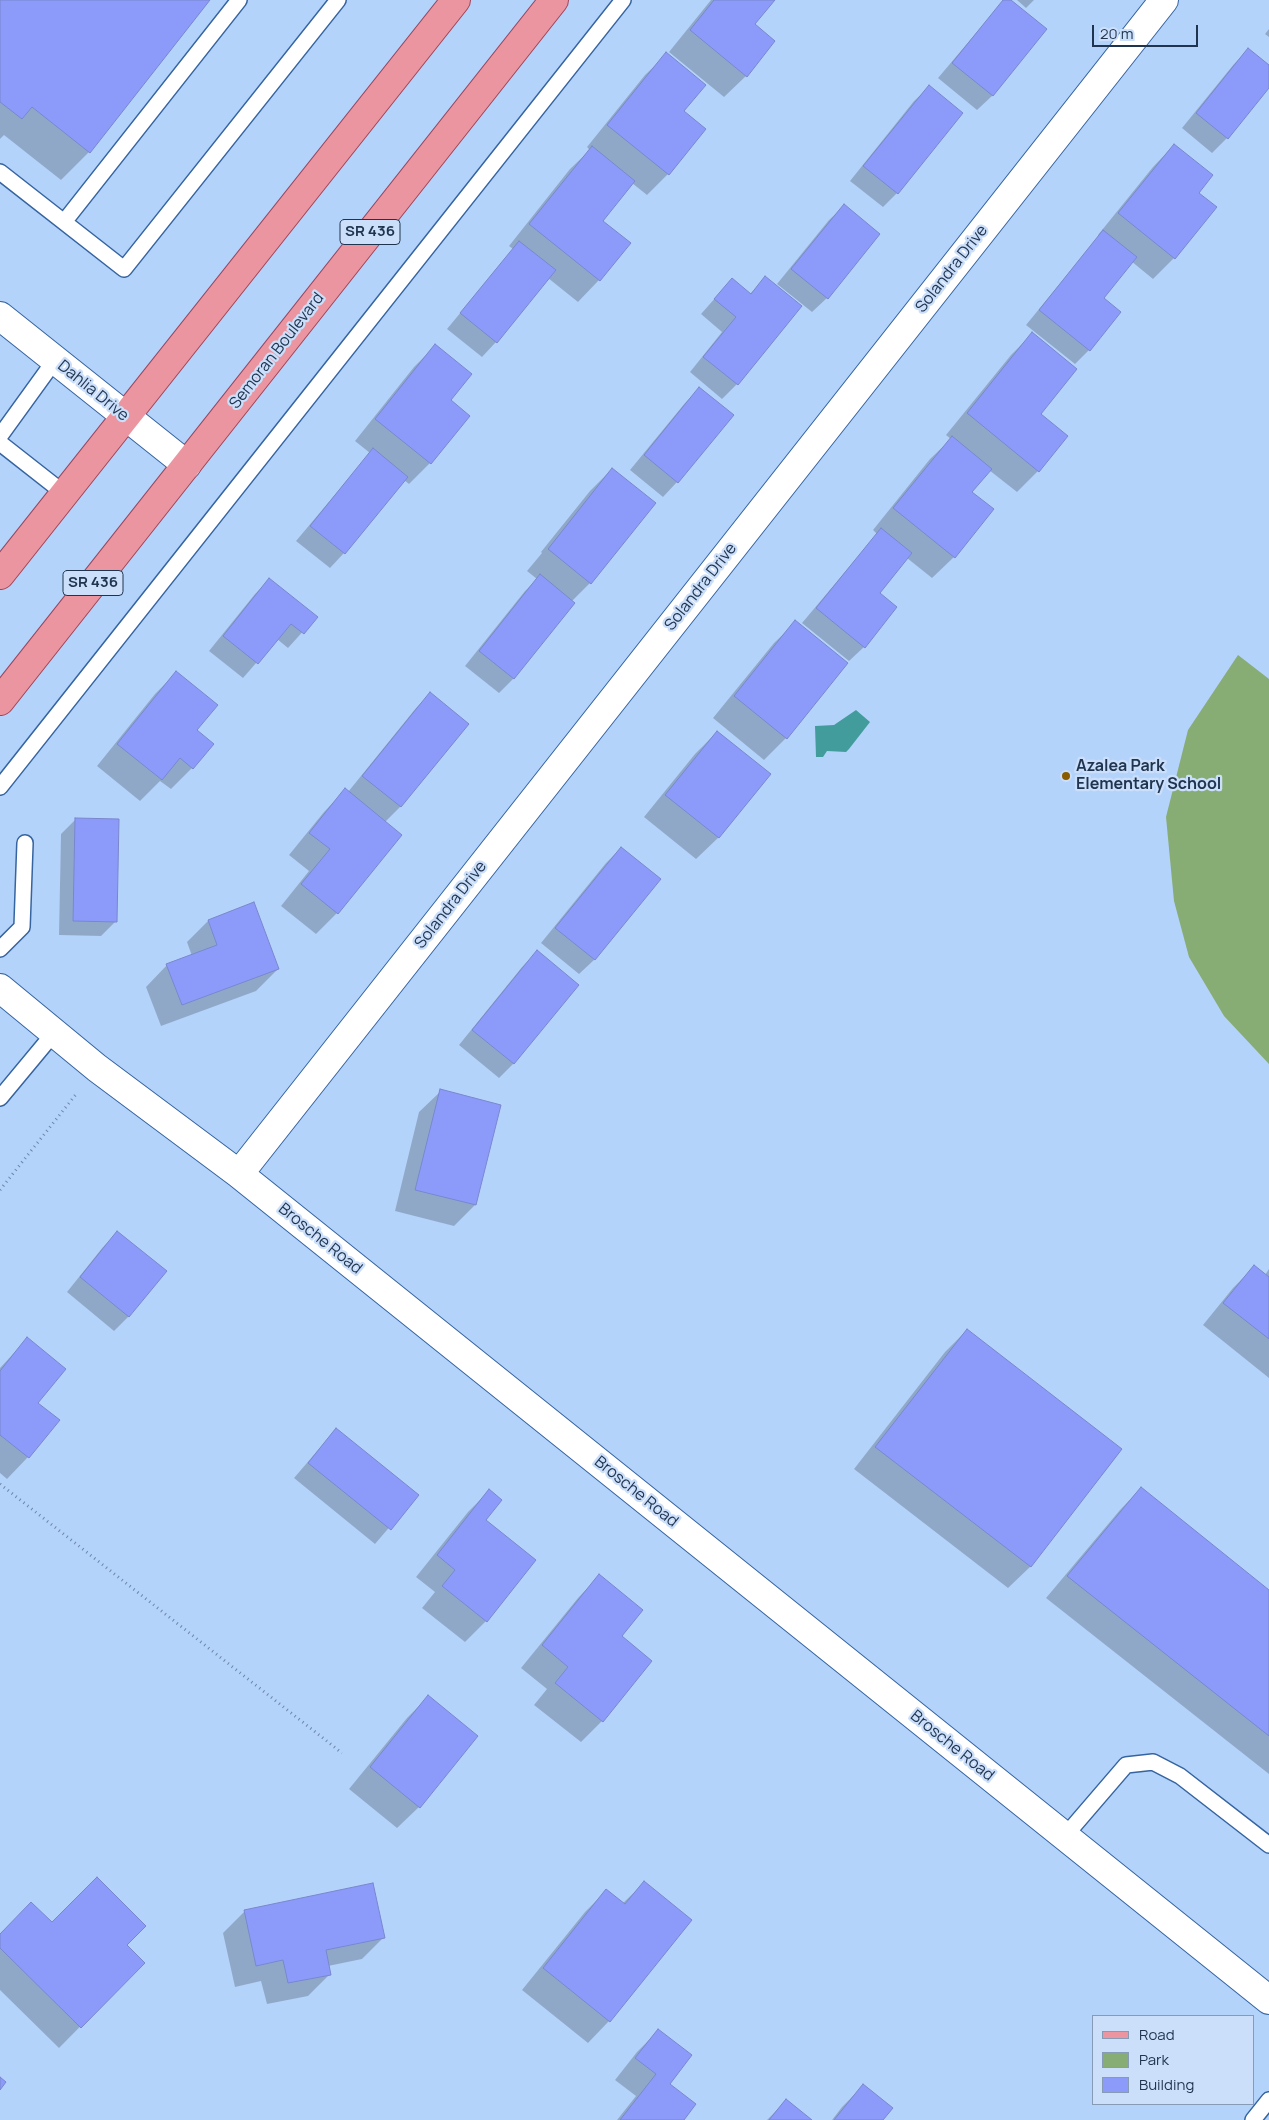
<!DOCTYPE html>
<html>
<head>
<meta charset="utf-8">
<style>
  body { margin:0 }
  #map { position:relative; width:1269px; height:2120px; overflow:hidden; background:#b4d3fb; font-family:Manrope,sans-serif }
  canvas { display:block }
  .legend { position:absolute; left:1092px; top:2015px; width:162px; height:90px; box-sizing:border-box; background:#cbdffb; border:1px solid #869bb6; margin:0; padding:6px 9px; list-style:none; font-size:15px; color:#1f344e }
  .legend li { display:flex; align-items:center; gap:10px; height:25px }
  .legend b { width:25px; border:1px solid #869bb6 }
  .scale { position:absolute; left:1092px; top:25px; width:106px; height:22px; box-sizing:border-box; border:2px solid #1f344e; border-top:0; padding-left:6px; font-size:15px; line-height:18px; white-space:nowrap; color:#1f344e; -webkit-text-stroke:4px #cbdffb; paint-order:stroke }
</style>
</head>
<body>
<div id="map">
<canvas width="1269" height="2120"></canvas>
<ul class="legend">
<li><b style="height:6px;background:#eb95a1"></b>Road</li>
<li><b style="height:14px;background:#87ac74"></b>Park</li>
<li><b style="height:14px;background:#8c9bfa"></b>Building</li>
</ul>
<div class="scale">20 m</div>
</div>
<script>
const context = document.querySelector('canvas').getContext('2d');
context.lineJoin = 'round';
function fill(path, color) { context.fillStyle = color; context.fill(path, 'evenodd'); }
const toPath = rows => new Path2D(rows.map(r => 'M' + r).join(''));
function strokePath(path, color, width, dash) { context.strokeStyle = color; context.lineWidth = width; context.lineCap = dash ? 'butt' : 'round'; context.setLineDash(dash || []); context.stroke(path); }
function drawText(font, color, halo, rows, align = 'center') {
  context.font = font + ' Manrope,sans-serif'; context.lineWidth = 4.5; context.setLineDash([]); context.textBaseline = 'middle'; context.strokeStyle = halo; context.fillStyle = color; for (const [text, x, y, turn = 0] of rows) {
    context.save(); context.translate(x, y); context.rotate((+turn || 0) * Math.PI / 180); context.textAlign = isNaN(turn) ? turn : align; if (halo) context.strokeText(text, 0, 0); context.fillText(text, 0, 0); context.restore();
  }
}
fill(toPath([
  [1238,655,1269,679,1269,1064,1224,1016,1189,957,1174,901,1166,817,1188,730]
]), '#87ac74');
fill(toPath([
  [856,710,870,722,849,749,846,752,827,751,823,757,816,757,815,726,834,725]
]), '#439c9c');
fill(toPath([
  [0,0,209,0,89,152,61,180,4,135,0,139],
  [711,0,773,0,753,25,746,76,724,97,669,52],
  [1004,0,1009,0,1046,29,992,96,977,110,938,78],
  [1017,0,1034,0,1026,8],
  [1269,29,1269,37,1265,34],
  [1248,50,1269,66,1269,86,1227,138,1212,153,1182,128,1234,64],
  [667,54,683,112,668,174,647,195,632,183,601,221,629,244,599,280,578,302,548,278,496,342,482,357,447,329,513,249,509,246,570,169,590,150,587,147,645,75],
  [929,87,897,193,883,207,850,181,914,101],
  [1174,145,1197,193,1174,258,1153,279,1131,261,1102,298,1089,350,1075,364,1026,325,1099,236,1098,235,1153,167],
  [844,206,878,234,827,298,812,312,777,284,829,220],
  [765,278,800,306,737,384,722,399,690,372,722,332,701,314,732,279,750,294],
  [1032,334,1039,414,1038,471,1017,492,989,470,971,492,954,557,932,578,907,558,878,593,864,647,849,661,802,623,877,534,873,530,930,459,951,439,946,435,1011,355],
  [435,346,449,400,430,463,409,484,404,480,344,553,330,568,296,541,370,453,355,441,414,367],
  [699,389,677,482,663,497,630,470,685,403],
  [612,469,654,504,590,583,571,602,573,603,513,679,499,693,465,666,525,591,537,579,527,571,542,553,541,552,590,491],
  [269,580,316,617,288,648,277,639,243,678,209,651,255,594],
  [796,622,846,663,786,738,764,760,713,718,774,643],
  [176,673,195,731,192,768,171,789,160,781,140,801,97,766,155,694],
  [430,694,467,724,400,807,385,822,337,913,316,934,281,906,309,871,289,855,324,812,345,790,348,792,416,708],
  [717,732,769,774,718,838,696,859,644,817,695,754],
  [75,820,116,921,101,936,59,935,61,834],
  [621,848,659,879,594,960,579,974,541,943,606,863],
  [253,904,278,969,256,991,161,1026,146,987,167,965,192,956,187,942,208,921],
  [537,952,514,1063,499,1078,459,1045,522,967],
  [441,1091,475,1205,454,1226,395,1211,419,1112],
  [117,1233,129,1316,114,1331,67,1292,103,1247],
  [1254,1267,1265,1275,1269,1269,1269,1378,1203,1325,1233,1288],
  [967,1330,1121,1450,1030,1567,1008,1588,854,1469,945,1352],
  [27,1339,37,1403,28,1457,7,1479,0,1473,0,1368],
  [336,1429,417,1495,375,1544,294,1478],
  [1141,1488,1269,1591,1269,1774,1046,1598,1120,1510],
  [489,1491,484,1521,486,1621,465,1642,422,1608,435,1592,416,1577,468,1512],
  [599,1576,621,1636,602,1721,581,1742,534,1705,547,1689,521,1668,578,1598],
  [428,1697,419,1807,397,1828,349,1789,407,1718],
  [644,1883,609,2021,588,2043,522,1990,585,1912,606,1891,622,1904],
  [245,1911,384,1937,362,1959,328,1966,330,1974,308,1996,267,2004,261,1981,235,1987,223,1933],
  [0,1935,125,1945,143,1963,59,2048,0,1990],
  [659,2030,668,2084,682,2120,617,2120,636,2096,615,2080,637,2052],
  [863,2086,882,2120,832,2120,842,2107],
  [786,2101,810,2120,767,2120]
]), '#0003');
const building = toPath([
  [0,0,210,0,90,153,32,107,22,119,0,102,0,0],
  [714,0,775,0,755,24,775,41,747,77,690,30,714,0],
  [1003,0,1011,0,1047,29,993,96,952,63,1003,0],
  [1248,48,1269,65,1269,88,1228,139,1196,113,1248,48],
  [666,52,706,85,684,111,706,129,669,175,607,125,666,52],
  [929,85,963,113,898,194,863,166,929,85],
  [1174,144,1213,175,1199,193,1217,207,1175,259,1118,213,1174,144],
  [592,146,635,181,603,221,631,243,600,281,529,224,592,146],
  [844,204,880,234,828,299,791,269,844,204],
  [1103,230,1137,257,1104,298,1121,312,1090,351,1039,310,1103,230],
  [519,241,556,270,497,343,460,313,519,241],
  [765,276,802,306,738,385,703,357,736,317,714,299,732,278,751,294,765,276],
  [1032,332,1077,369,1041,414,1068,436,1039,472,967,413,1032,332],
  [435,344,472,374,451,400,470,416,431,464,375,419,435,344],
  [699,387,734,415,678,483,644,455,699,387],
  [952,436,992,469,972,492,994,509,955,558,893,508,952,436],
  [373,448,408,477,345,554,310,526,373,448],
  [612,468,656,503,591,584,548,549,612,468],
  [881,528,912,553,880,593,897,607,865,648,816,608,881,528],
  [540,574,575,603,514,679,479,651,540,574],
  [269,578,318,617,304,634,291,624,258,664,223,636,269,578],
  [795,620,848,663,787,739,734,696,795,620],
  [176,671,218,705,197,730,214,744,193,769,180,758,162,780,117,744,176,671],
  [430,692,469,724,401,807,362,776,430,692],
  [717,731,771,774,719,838,665,795,717,731],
  [345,788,402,835,338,914,301,884,330,849,309,833,345,788],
  [75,818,119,819,117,922,73,921,75,818],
  [621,847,661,879,595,960,555,928,621,847],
  [254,902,279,969,182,1005,166,964,217,945,208,920,254,902],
  [537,950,579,985,514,1064,472,1030,537,950],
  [440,1089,501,1105,476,1205,415,1190,440,1089],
  [117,1231,167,1271,129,1317,80,1277,117,1231],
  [1254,1265,1269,1277,1269,1339,1223,1303,1254,1265],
  [967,1329,1122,1449,1031,1567,875,1447,967,1329],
  [27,1337,66,1369,38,1403,60,1420,29,1458,0,1435,0,1371,27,1337],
  [336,1428,419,1495,391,1530,308,1463,336,1428],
  [1141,1487,1269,1590,1269,1736,1067,1576,1141,1487],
  [489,1489,502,1500,486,1520,536,1560,487,1622,442,1586,455,1570,437,1555,489,1489],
  [599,1574,643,1610,622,1636,652,1661,603,1722,555,1683,568,1667,542,1645,599,1574],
  [428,1695,478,1736,420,1808,370,1767,428,1695],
  [97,1877,146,1926,127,1945,145,1963,81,2028,0,1948,0,1934,31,1902,52,1922,97,1877],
  [644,1881,692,1920,610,2022,543,1968,606,1889,625,1904,644,1881],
  [373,1883,385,1938,326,1950,331,1975,288,1983,283,1960,256,1966,244,1910,373,1883],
  [658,2029,692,2055,670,2084,696,2104,684,2120,620,2120,656,2074,635,2058,658,2029],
  [0,2077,6,2082,0,2090,0,2077],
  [863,2084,893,2108,883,2120,834,2120,863,2084],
  [786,2099,812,2120,769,2120,786,2099]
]);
fill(building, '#8c9bfa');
strokePath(building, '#7986ce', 1);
const lane = toPath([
  [0,172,124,269,338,0],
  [64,222,239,0],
  [0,436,55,360],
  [0,443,65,494],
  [0,787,623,0],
  [0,949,22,927,25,843],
  [0,1098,54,1033],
  [1065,1836,1126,1765,1153,1762,1180,1776,1269,1845],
  [1253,2120,1269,2100]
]);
const street = toPath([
  [0,988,97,1068,239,1174,1269,2000],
  [239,1174,1164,0]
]);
const secondary = toPath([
  [0,316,187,465]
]);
const primary = toPath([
  [0,575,456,0],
  [0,701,554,0]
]);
strokePath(lane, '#3564a0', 18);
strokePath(street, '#3564a0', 30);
strokePath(secondary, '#3564a0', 30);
strokePath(primary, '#9b455c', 30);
strokePath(toPath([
  [0,1190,77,1093],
  [0,1484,342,1753]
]), '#6c86a7', 3, [1, 4]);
strokePath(lane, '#fff', 15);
strokePath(street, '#fff', 28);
strokePath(secondary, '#fff', 28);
strokePath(primary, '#eb95a1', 28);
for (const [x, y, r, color] of [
  [1066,776,5,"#895c00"]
]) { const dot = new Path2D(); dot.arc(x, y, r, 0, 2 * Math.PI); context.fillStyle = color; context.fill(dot); strokePath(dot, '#cbdffb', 2); }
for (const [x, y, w] of [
  [370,232,60],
  [93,583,60]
]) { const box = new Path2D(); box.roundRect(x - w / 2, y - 12.5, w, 25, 4); context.fillStyle = '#cbdffb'; context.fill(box); strokePath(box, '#1f344e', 1); }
drawText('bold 15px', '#1f344e', null, [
  ["SR 436",370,232],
  ["SR 436",93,583]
]);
drawText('16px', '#1f344e', '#cbdffb', [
  ["Solandra Drive",952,269,-52],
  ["Semoran Boulevard",277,351,-52],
  ["Dahlia Drive",93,391,39],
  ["Solandra Drive",701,587,-52],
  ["Solandra Drive",451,905,-52],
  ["Brosche Road",320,1239,39],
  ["Brosche Road",636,1492,39],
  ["Brosche Road",952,1746,39]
]);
drawText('bold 16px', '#1f344e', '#cbdffb', [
  ["Azalea Park",1076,767],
  ["Elementary School",1076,785]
], 'left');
</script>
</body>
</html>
